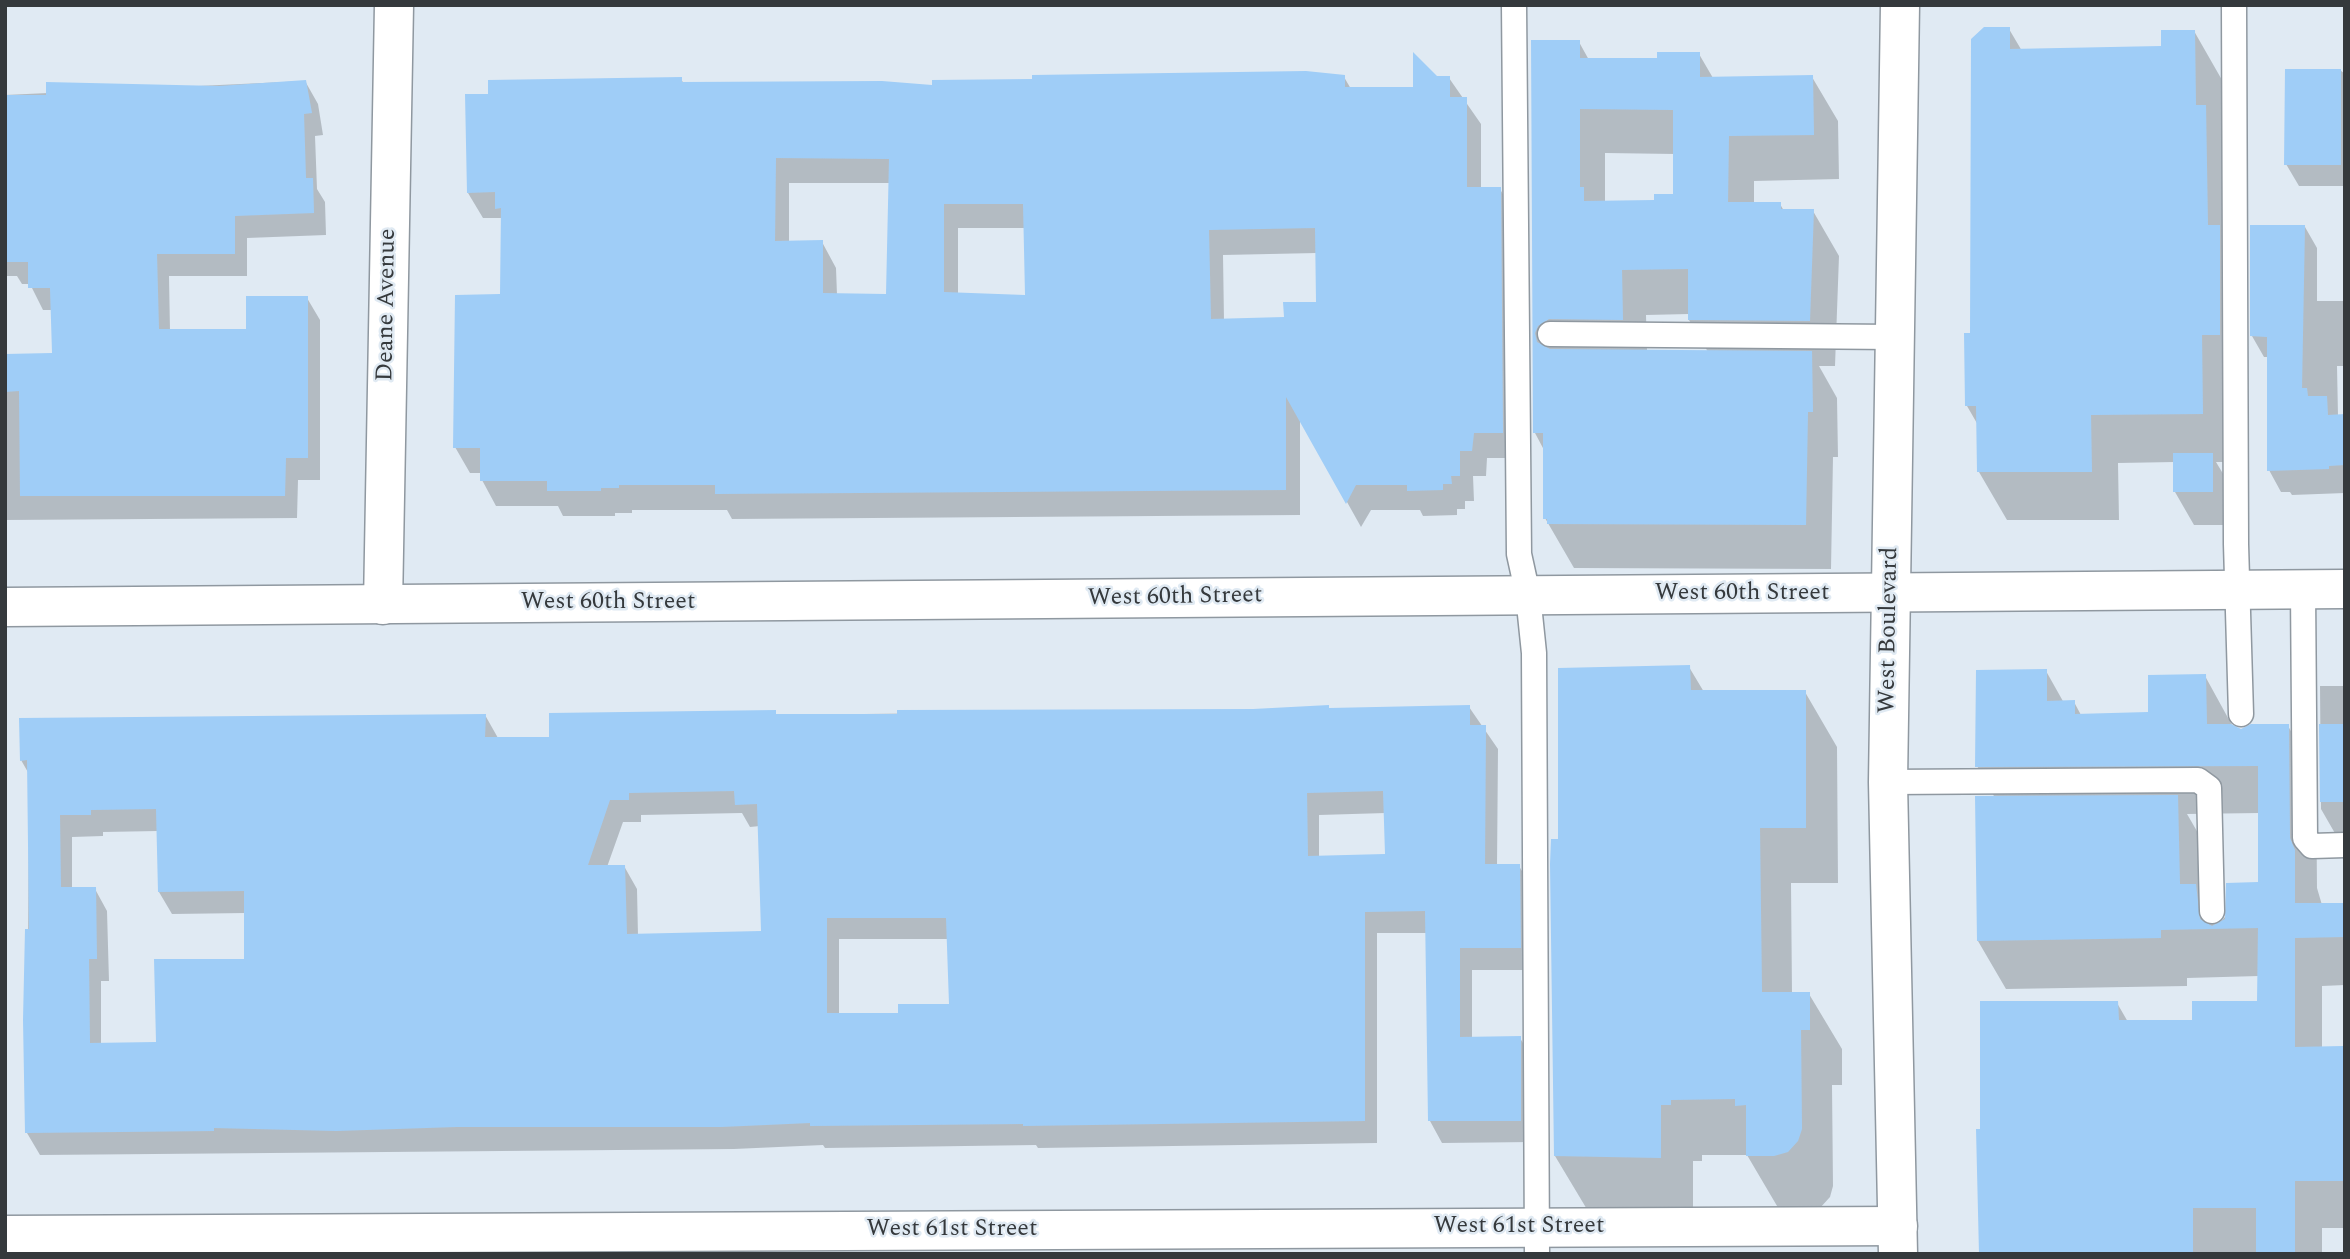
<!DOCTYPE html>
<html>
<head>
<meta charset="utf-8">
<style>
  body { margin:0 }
  #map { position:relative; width:2350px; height:1259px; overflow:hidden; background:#e0eaf3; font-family:Spectral,serif }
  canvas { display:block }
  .frame { position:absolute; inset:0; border:7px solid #35393c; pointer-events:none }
</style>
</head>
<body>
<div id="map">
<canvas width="2350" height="1259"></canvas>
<div class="frame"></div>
</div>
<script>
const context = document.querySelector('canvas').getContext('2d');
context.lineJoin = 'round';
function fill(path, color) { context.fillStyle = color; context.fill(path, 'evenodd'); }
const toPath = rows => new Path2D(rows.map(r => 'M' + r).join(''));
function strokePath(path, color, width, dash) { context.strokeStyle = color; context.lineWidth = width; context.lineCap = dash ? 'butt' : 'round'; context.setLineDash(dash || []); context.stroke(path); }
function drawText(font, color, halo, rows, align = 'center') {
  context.font = font + ' Spectral,serif'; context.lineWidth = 5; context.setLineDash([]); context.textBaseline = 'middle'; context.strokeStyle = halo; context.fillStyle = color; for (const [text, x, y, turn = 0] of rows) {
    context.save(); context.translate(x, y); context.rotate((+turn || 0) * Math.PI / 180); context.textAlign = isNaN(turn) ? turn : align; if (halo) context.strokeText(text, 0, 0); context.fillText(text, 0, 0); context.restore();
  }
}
fill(toPath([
  [2009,29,2022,51,2162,48,2194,31,2222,80,2230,462,2216,462,2231,487,2231,525,2194,525,2175,492,2175,462,2118,463,2119,520,2007,520,1979,472,1978,425,1967,406,1972,335],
  [1533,42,1579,42,1589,60,1659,60,1699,54,1713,78,1812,77,1838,121,1839,179,1754,181,1754,204,1780,204,1784,211,1813,211,1839,256,1835,366,1819,366,1837,398,1838,457,1833,457,1831,569,1574,568,1545,518,1544,450,1535,433],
  [1605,153,1675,154,1675,196,1656,202,1605,203],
  [1689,314,1689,320,1708,352,1647,351,1646,315],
  [2340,70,2345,74,2345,186,2299,186,2286,164],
  [1344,77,1351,89,1415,89,1436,78,1449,78,1481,124,1481,189,1500,189,1514,214,1517,458,1487,458,1486,476,1473,476,1474,501,1465,501,1465,509,1457,509,1457,515,1423,516,1420,510,1371,510,1361,527,1300,418,1300,515,732,519,727,510,632,510,632,513,615,513,615,516,563,516,558,506,496,506,482,480,482,473,470,473,455,447,501,296,503,218,483,218,468,193,681,79,684,84,933,87],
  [789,183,890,183,887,296,837,295,836,268,822,242,789,243],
  [958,228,1025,228,1027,297,958,295],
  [1317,253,1317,303,1285,319,1224,321,1223,255],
  [305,81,318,104,323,135,315,136,317,189,325,202,326,235,247,238,247,276,169,276,170,331,248,331,307,298,320,320,320,480,298,480,297,518,5,520,5,356,54,355,53,310,43,310,30,284,22,284,17,276,5,276,5,95],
  [2251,227,2305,227,2317,248,2317,301,2345,301,2345,366,2337,366,2338,416,2345,416,2345,493,2292,495,2290,492,2281,492,2269,470,2269,357,2264,357,2252,336],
  [1689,667,1704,692,1805,692,1837,747,1838,883,1791,883,1792,994,1809,994,1842,1049,1842,1085,1832,1085,1833,1186,1830,1197,1820,1208,1780,1211,1747,1155,1702,1155,1702,1161,1693,1161,1693,1213,1588,1211,1555,1156,1560,841],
  [2046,671,2064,703,2074,702,2081,715,2150,714,2205,676,2233,727,2241,731,2288,726,2316,774,2317,888,2322,905,2345,905,2345,985,2322,986,2322,1048,2342,1047,2345,1052,2345,1228,2322,1228,2322,1254,1979,1254,1982,1131,2117,1003,2128,1022,2194,1022,2259,1003,2259,976,2187,978,2187,986,2006,989,1978,941,1995,798,1977,766],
  [2260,813,2259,883,2218,924,2206,904,2205,845,2187,814],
  [2320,686,2345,686,2345,842,2340,842,2321,809],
  [1469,707,1498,749,1497,866,1519,866,1532,888,1532,970,1472,970,1472,1039,1520,1038,1533,1060,1533,1142,1442,1143,1430,1121,1427,933,1377,933,1377,1143,1038,1148,1036,1145,825,1148,823,1145,734,1149,40,1155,27,1133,29,774,21,760,485,715,498,738,551,739,777,715],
  [742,813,750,827,760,826,763,932,638,936,637,889,624,866,607,867,623,822,641,822,641,815],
  [1386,813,1386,856,1319,858,1319,815],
  [158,831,159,892,172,914,246,913,246,961,157,1044,101,1045,101,981,109,981,107,911,95,889,72,889,72,837,103,836,103,832],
  [839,939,948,939,950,1006,900,1015,839,1015]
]), '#0003');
fill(toPath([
  [1984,27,2010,27,2010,49,2161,46,2161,30,2195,30,2196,105,2206,105,2208,225,2220,225,2220,335,2202,335,2203,414,2091,415,2092,472,1977,472,1976,406,1965,406,1964,333,1970,333,1971,39],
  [1531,40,1580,40,1580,58,1657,58,1657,52,1700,52,1700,77,1813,75,1814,135,1729,136,1728,202,1781,202,1781,209,1814,209,1810,321,1688,320,1688,269,1622,270,1623,320,1549,319,1538,326,1535,333,1537,342,1550,349,1812,351,1813,412,1808,412,1806,525,1547,524,1547,519,1543,519,1543,433,1533,433],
  [1580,109,1673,110,1673,194,1654,194,1654,200,1584,201,1584,187,1580,187],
  [1413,52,1437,76,1450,76,1450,97,1467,97,1467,187,1501,187,1503,433,1474,433,1472,451,1460,451,1460,476,1451,476,1452,484,1443,484,1443,490,1407,491,1407,485,1356,485,1346,504,1286,397,1286,490,715,494,715,485,619,485,619,488,601,488,601,491,547,491,547,481,480,481,480,448,453,448,455,295,500,294,501,208,495,209,495,192,467,193,465,94,488,94,488,80,682,77,682,82,882,81,932,85,932,80,1032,79,1032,75,1306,71,1345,75,1345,87,1413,87],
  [776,158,889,159,886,294,823,293,823,240,775,241],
  [944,204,1023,204,1025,295,944,292],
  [1315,228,1316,302,1283,302,1284,317,1211,319,1209,230],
  [2285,69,2341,69,2341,165,2284,165],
  [306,80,312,113,304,114,306,178,313,178,314,213,235,216,235,254,157,254,159,329,246,329,246,296,308,296,308,458,286,458,285,496,20,496,19,391,5,392,5,354,52,353,50,288,28,288,28,262,7,262,5,95,46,95,46,82,219,86],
  [2250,225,2305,225,2302,388,2307,388,2308,396,2327,396,2328,415,2345,414,2345,465,2329,466,2329,469,2267,471,2267,337,2250,336],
  [2173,453,2213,453,2213,492,2173,492],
  [1690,665,1691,690,1806,690,1806,828,1760,828,1762,992,1810,992,1810,1030,1801,1030,1802,1129,1798,1141,1788,1152,1774,1156,1746,1156,1746,1105,1735,1106,1735,1099,1671,1100,1671,1105,1661,1105,1661,1158,1554,1156,1550,864,1551,839,1558,839,1558,668],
  [2047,669,2047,701,2075,700,2075,714,2148,712,2148,675,2206,674,2207,724,2231,724,2241,729,2251,724,2289,724,2290,838,2295,850,2295,903,2345,903,2345,937,2295,938,2295,1047,2343,1046,2345,1181,2295,1181,2295,1254,2256,1254,2256,1208,2193,1208,2193,1254,1979,1254,1976,1129,1980,1129,1980,1001,2118,1001,2119,1020,2192,1020,2192,1001,2257,1001,2258,928,2161,930,2161,938,1977,941,1975,796,2178,795,2180,884,2196,884,2200,919,2212,926,2225,919,2226,883,2258,882,2258,766,1975,767,1976,670],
  [1329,705,1329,708,1470,705,1470,725,1486,725,1485,864,1520,864,1521,948,1460,948,1460,1037,1521,1036,1521,1121,1428,1121,1425,911,1365,912,1365,1121,1023,1126,1023,1124,810,1126,810,1123,721,1127,456,1127,336,1131,214,1128,214,1131,25,1133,23,1020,25,929,29,929,27,760,20,761,19,718,486,714,485,737,549,737,549,713,776,710,776,714,897,714,897,710,1253,709],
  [734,791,735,805,757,804,761,931,627,934,625,865,588,865,610,800,629,800,629,793],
  [1383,791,1385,854,1308,856,1307,793],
  [156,809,158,892,244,891,244,959,154,959,156,1042,90,1043,89,959,97,959,96,887,61,887,60,815,91,815,91,810],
  [827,918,946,918,949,1004,898,1004,898,1013,827,1013],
  [2319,724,2345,724,2345,802,2320,802]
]), '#9fcdf7');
const service = toPath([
  [1514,5,1519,554,1528,595,1534,653,1537,1254],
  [2234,5,2236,544,2241,714],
  [1550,334,1894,337],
  [2303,590,2305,838,2312,846,2345,845],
  [1888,782,2198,780,2209,788,2212,911]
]);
const minor = toPath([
  [383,605,394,5],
  [5,1235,1898,1226]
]);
const tertiary = toPath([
  [5,607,2345,589]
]);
const secondary = toPath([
  [1898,1254,1888,782,1900,5]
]);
strokePath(service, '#8f98a0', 27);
strokePath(minor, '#8f98a0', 41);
strokePath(tertiary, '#8f98a0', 41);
strokePath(secondary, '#8f98a0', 41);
strokePath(service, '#fff', 24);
strokePath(minor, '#fff', 38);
strokePath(tertiary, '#fff', 38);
strokePath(secondary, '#fff', 38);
drawText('24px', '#35393c', '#e0eaf3', [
  ["Deane Avenue",388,305,-89],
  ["West 60th Street",1742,594],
  ["West 60th Street",1175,598,-1],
  ["West 60th Street",608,603],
  ["West Boulevard",1890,630,-89],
  ["West 61st Street",1519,1227],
  ["West 61st Street",952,1230]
]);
</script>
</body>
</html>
